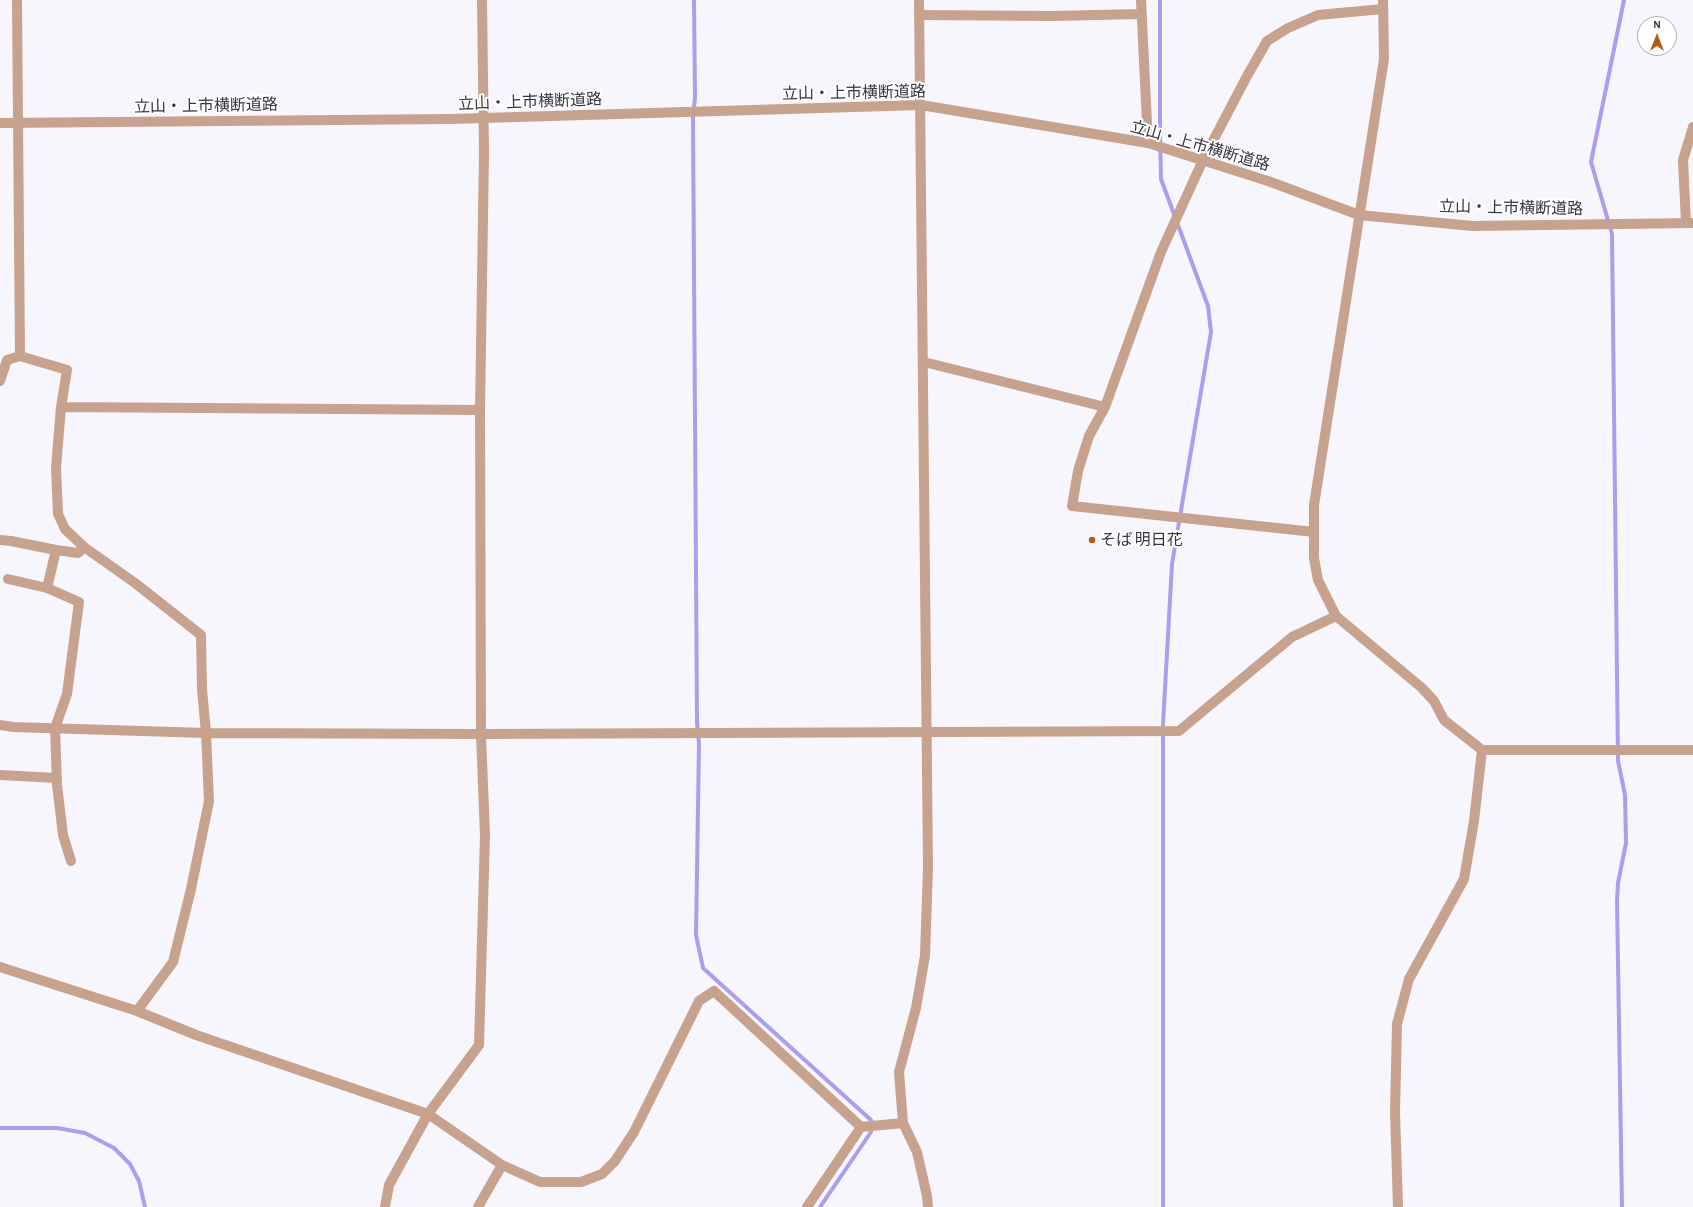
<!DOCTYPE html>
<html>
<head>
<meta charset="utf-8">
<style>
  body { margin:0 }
  #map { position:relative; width:1693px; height:1207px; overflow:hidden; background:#f7f6fc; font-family:"Alegreya Sans",sans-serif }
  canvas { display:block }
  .north { position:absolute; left:1637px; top:16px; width:40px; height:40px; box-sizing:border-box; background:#fff; border:1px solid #afaeb3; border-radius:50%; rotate:0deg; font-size:11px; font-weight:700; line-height:16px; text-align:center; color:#363541 }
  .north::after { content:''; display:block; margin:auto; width:14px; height:18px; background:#b95a13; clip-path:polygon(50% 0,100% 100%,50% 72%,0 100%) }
</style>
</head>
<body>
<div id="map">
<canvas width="1693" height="1207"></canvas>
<div class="north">N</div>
</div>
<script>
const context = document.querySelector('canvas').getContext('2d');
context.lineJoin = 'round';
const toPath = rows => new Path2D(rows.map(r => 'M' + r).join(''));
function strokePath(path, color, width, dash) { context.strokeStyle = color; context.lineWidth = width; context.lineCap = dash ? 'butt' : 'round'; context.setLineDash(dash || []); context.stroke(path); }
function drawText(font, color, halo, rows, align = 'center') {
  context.font = font + ' "Alegreya Sans","Noto Sans JP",sans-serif'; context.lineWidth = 4; context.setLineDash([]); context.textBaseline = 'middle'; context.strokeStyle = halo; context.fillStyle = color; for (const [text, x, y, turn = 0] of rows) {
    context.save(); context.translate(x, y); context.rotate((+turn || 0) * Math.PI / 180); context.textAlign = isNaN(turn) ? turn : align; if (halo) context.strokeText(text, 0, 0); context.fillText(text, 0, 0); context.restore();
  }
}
strokePath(toPath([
  [694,0,695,97,693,118,697,722,699,744,696,935,703,968,871,1120,871,1132,820,1207],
  [1160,0,1160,132,1161,179,1208,306,1211,332,1172,564,1163,724,1163,1207],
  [0,1128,57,1128,85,1133,114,1148,130,1164,139,1181,145,1207],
  [1622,1207,1617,901,1618,883,1626,843,1625,795,1618,761,1612,234,1591,162,1624,0]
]), '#aa9eef', 4);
strokePath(toPath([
  [17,0,20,356,67,370,61,407,56,468,58,514,65,529,84,547,135,583,201,635,202,689,206,733,209,801,191,889,173,962,137,1011],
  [1141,0,1148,143],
  [1383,0,1384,59,1314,505,1314,558,1318,580,1336,616,1422,688,1434,701,1444,720,1482,750,1693,750],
  [919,15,1051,16,1141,14],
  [1686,223,1683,160,1693,127],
  [924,362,1105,407,1089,436,1078,471,1072,506,1314,532],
  [0,381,7,360,20,356],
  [61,407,480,410],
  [1105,407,1161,252,1203,160,1247,76,1267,41,1288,28,1318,15,1383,9],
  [0,540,11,541,56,550],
  [8,579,47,588,79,602,67,694,55,728,57,785,63,835,71,861],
  [47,588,56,550,78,553,84,547],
  [0,725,13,727,206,733,481,734,1179,731,1292,637,1336,616],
  [0,775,57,778],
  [0,967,137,1011,196,1035,428,1114,502,1165,540,1182,581,1182,602,1174,615,1161,634,1132,699,1001,714,991,861,1127,903,1123],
  [385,1207,389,1185,428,1114,479,1045,485,836,481,734,480,410,484,152,482,0],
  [478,1207,502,1165],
  [807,1207,861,1127],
  [1398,1207,1395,1112,1397,1024,1409,979,1464,879,1474,821,1482,750]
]), '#c7a28e', 10);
strokePath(toPath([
  [919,0,928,867,925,956,916,1008,899,1072,903,1123,917,1152,927,1196,928,1207],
  [0,123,450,119,921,105,1148,143,1268,181,1359,215,1472,226,1693,223]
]), '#c7a28e', 10);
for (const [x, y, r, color] of [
  [1092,540,4,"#b95a13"]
]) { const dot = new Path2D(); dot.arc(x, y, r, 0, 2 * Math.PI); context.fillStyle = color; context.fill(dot); strokePath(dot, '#fff', 1.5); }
drawText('16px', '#363541', '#fff', [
  ["立山・上市横断道路",854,93,-1],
  ["立山・上市横断道路",530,102,-2],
  ["立山・上市横断道路",206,106,-1],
  ["立山・上市横断道路",1200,146,16],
  ["立山・上市横断道路",1511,208,1]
]);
drawText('16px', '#363541', '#fff', [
  ["そば 明日花",1100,540]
], 'left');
</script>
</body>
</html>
